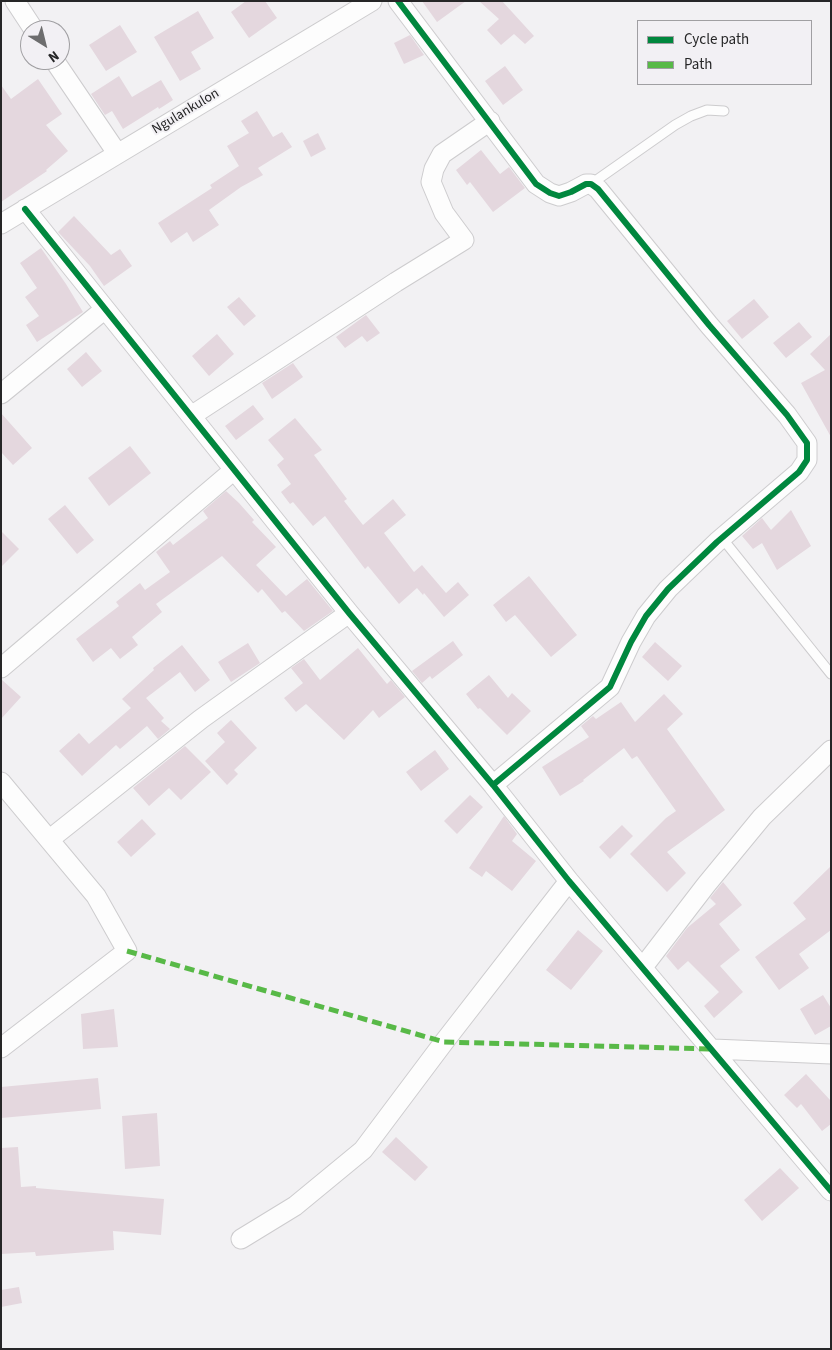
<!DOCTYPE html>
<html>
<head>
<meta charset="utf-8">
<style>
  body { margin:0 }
  #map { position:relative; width:832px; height:1350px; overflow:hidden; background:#f2f1f3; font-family:"Source Sans 3",sans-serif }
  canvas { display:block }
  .frame { position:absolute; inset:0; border:2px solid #262627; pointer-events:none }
  .legend { position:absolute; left:637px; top:20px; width:175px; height:65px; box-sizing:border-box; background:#f2f0f4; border:1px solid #a09fa2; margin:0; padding:6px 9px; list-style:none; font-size:15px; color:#262627 }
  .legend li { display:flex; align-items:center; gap:10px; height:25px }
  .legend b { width:25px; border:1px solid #a09fa2 }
  .north { position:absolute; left:20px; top:20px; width:50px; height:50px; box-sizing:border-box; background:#f2f0f4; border:1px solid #a09fa2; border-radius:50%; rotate:144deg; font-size:14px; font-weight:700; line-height:20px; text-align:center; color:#262627 }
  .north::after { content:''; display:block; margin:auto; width:18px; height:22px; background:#6d6d6e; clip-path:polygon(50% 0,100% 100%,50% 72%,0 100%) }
</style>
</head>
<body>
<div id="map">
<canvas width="832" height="1350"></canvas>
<div class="frame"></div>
<ul class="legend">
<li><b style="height:6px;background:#00873e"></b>Cycle path</li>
<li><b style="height:6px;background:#58b947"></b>Path</li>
</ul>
<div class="north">N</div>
</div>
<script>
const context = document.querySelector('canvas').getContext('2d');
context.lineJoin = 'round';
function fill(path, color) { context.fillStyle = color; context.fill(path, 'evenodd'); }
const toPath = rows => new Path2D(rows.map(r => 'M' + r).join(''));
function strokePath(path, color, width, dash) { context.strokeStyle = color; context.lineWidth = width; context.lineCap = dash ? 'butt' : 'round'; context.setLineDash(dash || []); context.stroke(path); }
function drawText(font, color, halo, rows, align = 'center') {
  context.font = font + ' "Source Sans 3",sans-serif'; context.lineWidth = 4; context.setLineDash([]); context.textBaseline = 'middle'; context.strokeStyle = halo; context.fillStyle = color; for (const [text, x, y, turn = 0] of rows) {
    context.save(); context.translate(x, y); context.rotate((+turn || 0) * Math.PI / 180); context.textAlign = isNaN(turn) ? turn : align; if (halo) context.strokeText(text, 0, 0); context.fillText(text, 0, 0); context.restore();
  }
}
fill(toPath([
  [246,1,265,1,277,18,249,38,231,12],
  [422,1,466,1,437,22],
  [479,1,502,1,534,36,525,44,514,34,501,45,487,30,499,19],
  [198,11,214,38,191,52,201,69,180,81,154,37],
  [120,25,137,52,106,71,89,45],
  [410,35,424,55,404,64,394,43],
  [505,66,523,90,503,105,485,81],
  [119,76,132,97,161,80,173,100,159,109,158,107,123,129,112,111,105,115,91,94],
  [38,79,62,114,46,125,68,151,46,170,47,171,1,202,1,85,11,99],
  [257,111,273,137,282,132,292,147,258,168,263,175,241,187,209,210,219,225,193,242,187,232,171,243,158,223,212,188,210,185,239,166,227,146,249,133,241,121],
  [318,133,326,149,311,157,303,141],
  [481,150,500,174,509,167,525,188,493,212,470,182,467,185,456,170],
  [74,216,111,255,120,249,132,266,104,286,90,266,58,232],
  [41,248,66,284,83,312,37,342,26,325,39,316,25,297,37,288,20,263],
  [239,297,256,316,244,326,227,307],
  [754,299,769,317,742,339,727,321],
  [366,315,380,333,367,342,362,336,345,348,336,337],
  [799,322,812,337,786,358,773,343],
  [217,334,234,354,209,376,192,356],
  [831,334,831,437,801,383,825,370,810,354],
  [86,352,102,371,82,387,67,369],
  [293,363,303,377,272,399,262,383],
  [253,405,264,419,236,440,225,426],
  [1,413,32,448,13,465,1,452],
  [295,418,322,450,314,455,347,499,344,501,363,525,393,499,406,515,384,533,414,572,422,565,446,593,458,582,469,595,444,617,424,593,423,595,417,588,399,604,368,566,365,569,325,516,313,526,293,502,290,504,281,492,291,484,277,465,284,459,268,440],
  [130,446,151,473,109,506,88,478],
  [226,491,239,503,254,520,252,522,276,547,256,565,286,596,307,579,333,611,304,631,285,611,282,613,262,589,258,593,222,556,156,604,162,612,132,637,138,645,120,659,111,648,93,662,76,639,119,606,116,602,140,583,145,590,170,572,156,552,170,541,173,545,208,518,203,511],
  [65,505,94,540,77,554,48,519],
  [791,510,811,546,777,570,762,543,753,549,742,536,762,518,771,530],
  [1,531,19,549,1,567],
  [529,576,577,635,551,657,515,615,506,622,493,605],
  [453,641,463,655,432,679,430,676,422,683,412,671],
  [655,642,682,666,668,681,642,657],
  [248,643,260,663,231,682,218,662],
  [182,645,210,680,195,692,180,672,146,698,164,718,161,721,170,729,158,739,147,726,120,749,116,745,82,776,59,751,79,733,89,744,131,708,122,699,154,670,153,668],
  [358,648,387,684,391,680,405,697,379,718,373,710,344,740,306,704,296,712,284,698,303,683,291,668,304,659,320,680],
  [489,675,508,698,512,693,531,711,507,735,480,708,478,709,466,694],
  [1,679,21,697,1,719],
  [664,694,683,714,667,729,725,810,667,852,686,873,667,892,630,854,666,818,676,811,637,756,632,759,624,748,583,780,584,781,560,796,542,767,589,737,581,726,593,716,596,719,621,702,635,722],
  [231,720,257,748,234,770,238,774,227,785,205,761,225,742,217,733],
  [185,746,211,772,181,800,169,788,149,806,133,788],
  [435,750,449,769,421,791,406,772],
  [470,795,483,807,457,834,444,821],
  [504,816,517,834,512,841,536,861,512,891,486,871,482,877,469,868],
  [142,819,156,834,131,857,117,842],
  [622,825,633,836,610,859,599,847],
  [831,866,831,930,799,954,809,968,779,990,755,957,806,919,793,903],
  [723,882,742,905,719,924,740,950,720,966,743,992,714,1018,704,1006,719,992,688,961,678,970,666,956,687,928,716,904,710,898],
  [578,930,603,951,571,990,546,970],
  [823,995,831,1008,831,1026,815,1035,800,1009],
  [114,1009,118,1047,83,1049,81,1014],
  [806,1074,831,1101,831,1124,822,1131,801,1104,797,1108,784,1095],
  [98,1078,101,1109,1,1118,1,1087],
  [157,1113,160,1166,125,1169,122,1116],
  [396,1137,428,1167,415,1181,382,1152],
  [18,1147,21,1187,36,1186,36,1188,164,1199,161,1235,113,1231,114,1250,36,1256,35,1252,1,1254,1,1148],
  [780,1168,799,1188,762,1221,744,1200],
  [19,1287,22,1303,1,1307,1,1290]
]), '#e4d7de');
const lane = toPath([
  [591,184,675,125,691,116,707,110,724,111],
  [722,538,831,674]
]);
const street = toPath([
  [15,1,34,30],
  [398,1,536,184,550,193,559,196,571,192,586,184,591,184,598,189,709,325,787,415,807,443,807,460,799,472,717,542,668,589,646,616,631,642,610,687,493,785],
  [54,60,117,153],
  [25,209,349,613,493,785,569,881,831,1191],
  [1,224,372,1],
  [1,394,105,309],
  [191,416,396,282,464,240,444,213,431,182,434,169,442,154,490,121],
  [1,668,234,470],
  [1,782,96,896,127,951,1,1048],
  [50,839,201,719,349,613],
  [643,967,706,885,762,817,831,750],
  [713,1049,831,1054],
  [241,1239,295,1206,363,1150,444,1042,569,881]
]);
strokePath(lane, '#cdccce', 11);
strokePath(street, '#cdccce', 21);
strokePath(lane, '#fdfdfd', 9);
strokePath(street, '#fdfdfd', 19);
strokePath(toPath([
  [127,951,444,1042,712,1049]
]), '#58b947', 5, [10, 5]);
strokePath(toPath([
  [398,1,536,184,550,193,559,196,571,192,586,184,591,184,598,189,709,325,787,415,807,443,807,460,799,472,717,542,668,589,646,616,631,642,610,687,493,785],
  [25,209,349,613,493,785,569,881,831,1191]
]), '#00873e', 6);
drawText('14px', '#262627', '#f2f0f4', [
  ["Ngulankulon",186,112,-31]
]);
</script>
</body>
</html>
